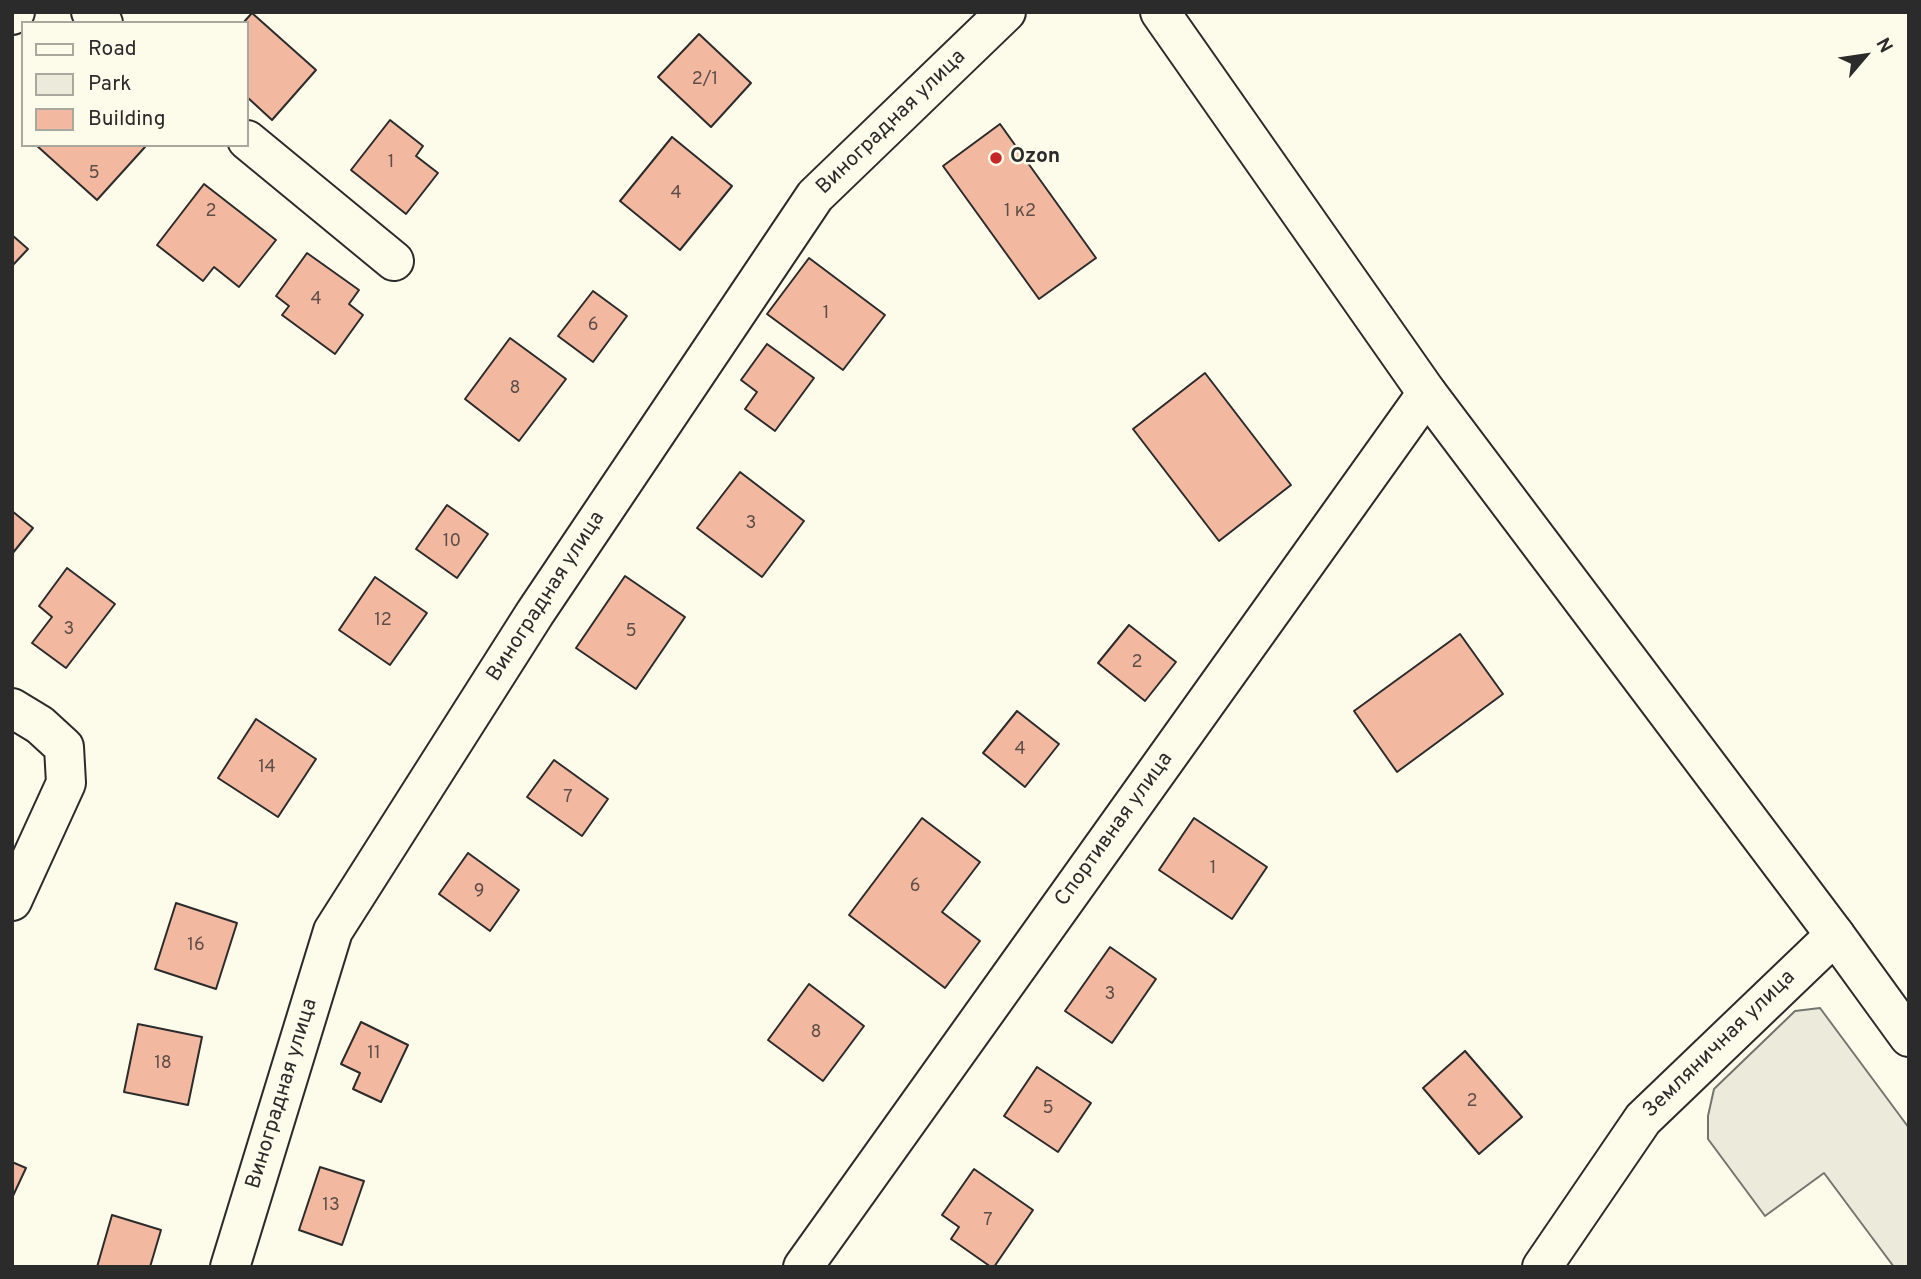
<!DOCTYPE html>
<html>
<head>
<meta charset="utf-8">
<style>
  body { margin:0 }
  #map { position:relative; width:1921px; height:1279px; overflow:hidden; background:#fdfbea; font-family:Overpass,sans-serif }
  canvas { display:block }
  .frame { position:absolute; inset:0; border:14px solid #2b2b2b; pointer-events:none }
  .legend { position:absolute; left:21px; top:21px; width:228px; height:126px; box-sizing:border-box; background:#fdfbea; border:2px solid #a9a89e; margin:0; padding:9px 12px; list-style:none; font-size:21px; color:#2b2b2b }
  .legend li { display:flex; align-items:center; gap:14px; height:35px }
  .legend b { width:35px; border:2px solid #a9a89e }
  .north { position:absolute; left:1830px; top:21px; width:70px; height:70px; -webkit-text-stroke:5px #fdfbea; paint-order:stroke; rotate:61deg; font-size:19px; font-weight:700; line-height:28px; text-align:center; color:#2b2b2b }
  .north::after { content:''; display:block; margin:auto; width:24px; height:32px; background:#2b2b2b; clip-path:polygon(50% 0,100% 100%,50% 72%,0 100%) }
</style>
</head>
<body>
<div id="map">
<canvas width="1921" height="1279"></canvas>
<div class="frame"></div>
<ul class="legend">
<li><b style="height:9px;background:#fdfbea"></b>Road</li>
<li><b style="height:19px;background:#ecebdb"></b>Park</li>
<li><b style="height:19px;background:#f2b8a0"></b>Building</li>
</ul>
<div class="north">N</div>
</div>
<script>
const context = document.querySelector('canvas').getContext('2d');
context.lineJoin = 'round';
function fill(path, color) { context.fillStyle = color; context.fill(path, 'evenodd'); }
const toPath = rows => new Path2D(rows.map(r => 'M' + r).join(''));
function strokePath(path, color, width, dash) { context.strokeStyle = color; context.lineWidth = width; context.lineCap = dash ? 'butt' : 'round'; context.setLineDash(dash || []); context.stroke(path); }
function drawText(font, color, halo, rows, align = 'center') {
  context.font = font + ' Overpass,sans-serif'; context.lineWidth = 5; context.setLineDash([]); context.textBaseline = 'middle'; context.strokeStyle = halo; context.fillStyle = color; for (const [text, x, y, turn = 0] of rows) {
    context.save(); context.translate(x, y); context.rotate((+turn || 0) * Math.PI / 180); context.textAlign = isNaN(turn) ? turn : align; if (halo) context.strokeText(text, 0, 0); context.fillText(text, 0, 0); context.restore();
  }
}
const green = toPath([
  [1820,1008,1909,1128,1909,1267,1894,1267,1824,1173,1765,1216,1708,1139,1708,1116,1714,1089,1795,1011,1820,1008]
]);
fill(green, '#ecebdb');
strokePath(green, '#74746e', 2);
const building = toPath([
  [252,13,316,70,272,120,247,97,247,23,243,23,252,13],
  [699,34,751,83,711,127,658,77,699,34],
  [390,120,423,146,416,156,438,173,406,214,351,170,390,120],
  [1000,124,1096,258,1039,299,943,166,1000,124],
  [672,137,732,186,680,250,620,201,672,137],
  [36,145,142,145,145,147,97,200,36,145],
  [204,184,276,240,239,287,214,267,203,281,157,245,204,184],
  [12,235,28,249,12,266,12,235],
  [307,253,359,290,349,304,363,315,335,354,282,315,289,306,276,296,307,253],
  [809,258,885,315,843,370,767,314,809,258],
  [593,291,627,316,593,362,558,336,593,291],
  [510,338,566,379,519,441,465,399,510,338],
  [767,344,814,378,775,431,745,409,757,392,741,380,767,344],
  [1205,373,1291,485,1219,541,1133,429,1205,373],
  [740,472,804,521,762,577,697,528,740,472],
  [447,505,488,534,457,578,416,549,447,505],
  [12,511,33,528,12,554,12,511],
  [67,568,115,604,66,668,32,643,52,617,39,606,67,568],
  [625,576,685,617,636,689,576,648,625,576],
  [375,577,427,613,390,665,339,630,375,577],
  [1129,625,1176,662,1145,701,1098,663,1129,625],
  [1460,634,1503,694,1397,772,1354,711,1460,634],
  [1017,711,1059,744,1025,787,983,753,1017,711],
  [256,719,316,759,278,817,218,778,256,719],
  [554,760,608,799,582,836,527,797,554,760],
  [922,818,980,862,942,912,980,941,945,988,849,915,922,818],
  [1194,818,1267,867,1232,919,1159,870,1194,818],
  [468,853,519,890,490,931,439,894,468,853],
  [176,903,237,923,216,989,155,969,176,903],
  [1110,947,1156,979,1112,1043,1065,1011,1110,947],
  [809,984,864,1026,823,1081,768,1040,809,984],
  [361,1022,408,1045,381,1102,353,1089,360,1073,341,1064,361,1022],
  [138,1024,202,1037,188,1105,124,1092,138,1024],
  [1465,1051,1522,1117,1479,1154,1423,1088,1465,1051],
  [1037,1067,1091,1103,1058,1152,1004,1116,1037,1067],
  [12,1162,26,1168,12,1198,12,1162],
  [320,1167,364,1181,342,1245,299,1230,320,1167],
  [974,1169,1033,1210,994,1267,991,1267,951,1239,959,1227,942,1215,974,1169],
  [112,1215,161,1230,150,1267,97,1267,112,1215]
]);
fill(building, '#f2b8a0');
strokePath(building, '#2b2b2b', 2);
const minor = toPath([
  [91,12,103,23],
  [12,15,15,12],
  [247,140,394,261],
  [12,708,40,725,64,747,66,783,12,901],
  [230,1267,333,931,535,613,815,196,1006,12],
  [803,1267,1427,393],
  [1542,1267,1643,1119,1835,935]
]);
const major = toPath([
  [1160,12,1427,393,1835,935,1909,1037]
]);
strokePath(minor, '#2b2b2b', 42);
strokePath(major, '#2b2b2b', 42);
strokePath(minor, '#fdfbea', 38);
strokePath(major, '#fdfbea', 38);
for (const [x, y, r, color] of [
  [996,158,7,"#c62828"]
]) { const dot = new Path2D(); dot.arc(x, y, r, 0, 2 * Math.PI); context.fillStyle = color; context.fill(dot); strokePath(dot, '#fdfbea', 2.5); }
drawText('18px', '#5d4e48', null, [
  ["2/1",705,80],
  ["1",391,163],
  ["5",94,174],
  ["4",676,194],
  ["2",211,212],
  ["1 к2",1020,212],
  ["4",316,300],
  ["1",826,314],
  ["6",593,326],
  ["8",515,389],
  ["3",751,524],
  ["10",452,542],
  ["12",383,621],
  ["3",69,630],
  ["5",631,632],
  ["2",1137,663],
  ["4",1020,750],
  ["14",267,768],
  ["7",568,798],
  ["1",1213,869],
  ["6",915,887],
  ["9",479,892],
  ["16",196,946],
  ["3",1110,995],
  ["8",816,1033],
  ["11",374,1054],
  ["18",163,1064],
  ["2",1472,1102],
  ["5",1048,1109],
  ["13",331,1206],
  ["7",988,1221]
]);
drawText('21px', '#2b2b2b', '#fdfbea', [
  ["Виноградная улица",892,123,-44],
  ["Виноградная улица",547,597,-57],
  ["Спортивная улица",1115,830,-54],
  ["Земляничная улица",1720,1045,-44],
  ["Виноградная улица",283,1094,-73]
]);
drawText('bold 21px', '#2b2b2b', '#fdfbea', [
  ["Ozon",1010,158]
], 'left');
</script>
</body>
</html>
